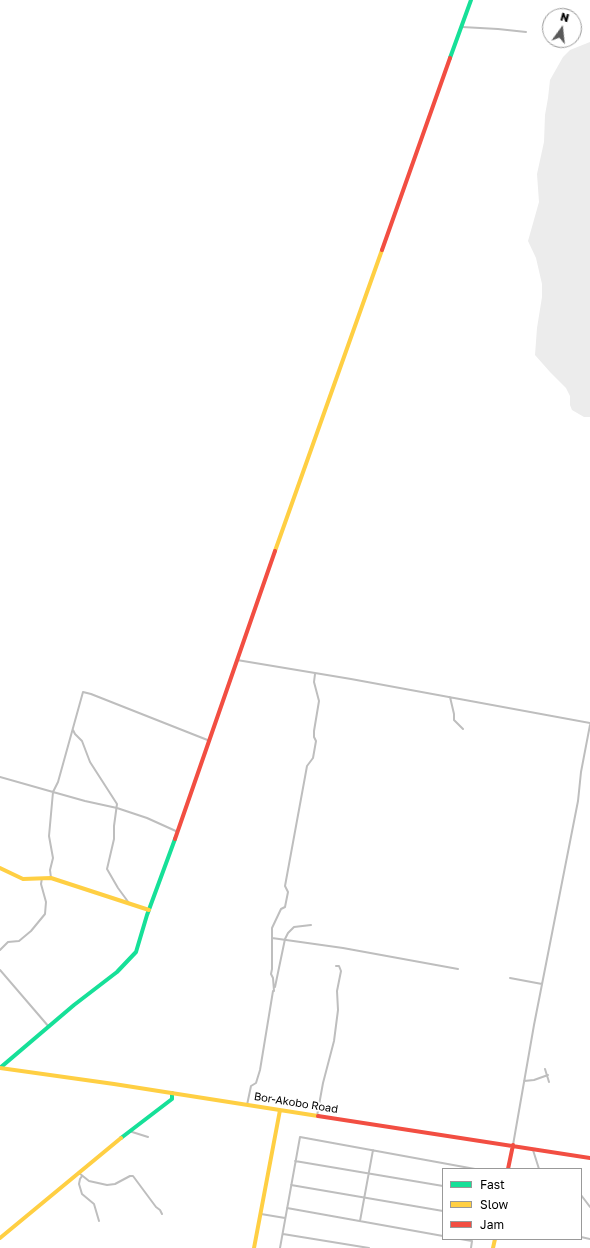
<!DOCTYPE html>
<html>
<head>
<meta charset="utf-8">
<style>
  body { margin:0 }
  #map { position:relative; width:590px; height:1248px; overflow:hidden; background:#fff; font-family:"Golos Text",sans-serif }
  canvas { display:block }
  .legend { position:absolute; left:442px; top:1168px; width:140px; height:72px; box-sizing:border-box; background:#fff; border:1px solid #999; margin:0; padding:5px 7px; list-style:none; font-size:12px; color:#000 }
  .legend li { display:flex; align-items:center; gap:8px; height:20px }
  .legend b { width:20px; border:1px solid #999 }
  .north { position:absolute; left:542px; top:8px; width:40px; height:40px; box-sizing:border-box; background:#fff; border:1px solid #999; border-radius:50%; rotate:15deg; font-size:11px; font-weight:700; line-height:16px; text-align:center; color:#000 }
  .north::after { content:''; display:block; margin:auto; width:14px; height:18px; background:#595959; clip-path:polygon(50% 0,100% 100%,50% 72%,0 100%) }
</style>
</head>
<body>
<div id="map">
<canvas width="590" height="1248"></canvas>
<ul class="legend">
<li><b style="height:5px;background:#16e098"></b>Fast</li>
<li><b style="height:5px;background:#ffcf43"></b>Slow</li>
<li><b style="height:5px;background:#f24e42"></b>Jam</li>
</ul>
<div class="north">N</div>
</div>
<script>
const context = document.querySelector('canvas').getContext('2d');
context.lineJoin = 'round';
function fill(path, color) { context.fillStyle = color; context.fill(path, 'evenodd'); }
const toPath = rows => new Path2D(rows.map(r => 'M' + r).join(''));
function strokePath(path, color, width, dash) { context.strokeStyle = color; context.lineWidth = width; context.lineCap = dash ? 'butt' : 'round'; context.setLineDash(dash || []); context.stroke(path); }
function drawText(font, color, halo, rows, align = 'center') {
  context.font = font + ' "Golos Text",sans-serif'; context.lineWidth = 3.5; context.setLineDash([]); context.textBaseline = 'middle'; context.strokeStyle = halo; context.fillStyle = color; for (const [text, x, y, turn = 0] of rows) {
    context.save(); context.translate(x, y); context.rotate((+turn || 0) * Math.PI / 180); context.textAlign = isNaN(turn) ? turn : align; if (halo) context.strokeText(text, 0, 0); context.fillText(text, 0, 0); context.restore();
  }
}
fill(toPath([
  [590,42,590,417,584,417,572,410,570,405,570,396,566,388,550,372,535,355,537,328,542,297,542,284,536,258,528,241,539,202,537,174,544,142,545,115,548,98,550,80,563,57,570,50]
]), '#ececec');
strokePath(toPath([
  [462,27,498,29,526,32],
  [237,660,351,679,590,723],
  [450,697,454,714,454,720,463,729],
  [73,730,75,734,82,741,90,762,117,804,114,826,114,839,107,869,118,888,129,903],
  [0,777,53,792,49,836,53,858,50,870,51,878],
  [178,832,147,818,117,808,85,801,53,792,58,782,83,692,91,694,210,741],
  [272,938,343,948,458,969],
  [0,950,8,942,19,941,31,931,45,914,46,902,41,884,42,878],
  [0,970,49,1027],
  [510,978,542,984],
  [275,987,285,939,288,933,294,927,311,925],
  [274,991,273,978,271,974,272,969,272,928,281,909,285,907,288,892,285,886,305,777,307,766,313,758,316,741,314,737,314,731,319,701,314,682,315,674],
  [545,1069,549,1082],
  [524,1081,534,1080,548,1075],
  [247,1105,251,1086,256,1083,260,1070,273,991],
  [317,1116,323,1083,334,1041,338,1010,337,991,341,971,339,966,336,966],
  [129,1131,148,1137],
  [513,1145,534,1025,578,801,581,772,590,725],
  [533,1150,539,1169],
  [295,1161,443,1186],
  [79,1173,89,1181,107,1185,115,1184,130,1176,133,1176,156,1207,160,1210,162,1214],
  [82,1176,80,1179,79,1184,82,1194,94,1204,99,1221],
  [291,1185,443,1211],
  [581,1195,590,1207],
  [287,1208,443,1236],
  [261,1214,285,1218],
  [360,1221,373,1150],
  [283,1234,369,1248],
  [581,1237,590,1239],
  [460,1239,472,1241,471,1248],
  [280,1248,300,1137,475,1169]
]), '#bebebe', 2);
strokePath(toPath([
  [450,58,471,0],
  [0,1068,74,1005,117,972,136,952,147,915,175,839],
  [121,1138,172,1099,172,1093]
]), '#16e098', 4);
strokePath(toPath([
  [275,551,382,250],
  [0,868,23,879,51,878,149,910],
  [0,1068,114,1084,318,1116],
  [0,1238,121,1138],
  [254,1248,280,1110],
  [493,1248,495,1239]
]), '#ffcf43', 4);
strokePath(toPath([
  [382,250,450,58],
  [175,839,275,551],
  [318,1116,590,1158],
  [508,1169,513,1145]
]), '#f24e42', 4);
drawText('11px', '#000', '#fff', [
  ["Bor-Akobo Road",296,1103,9]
]);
</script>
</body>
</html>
